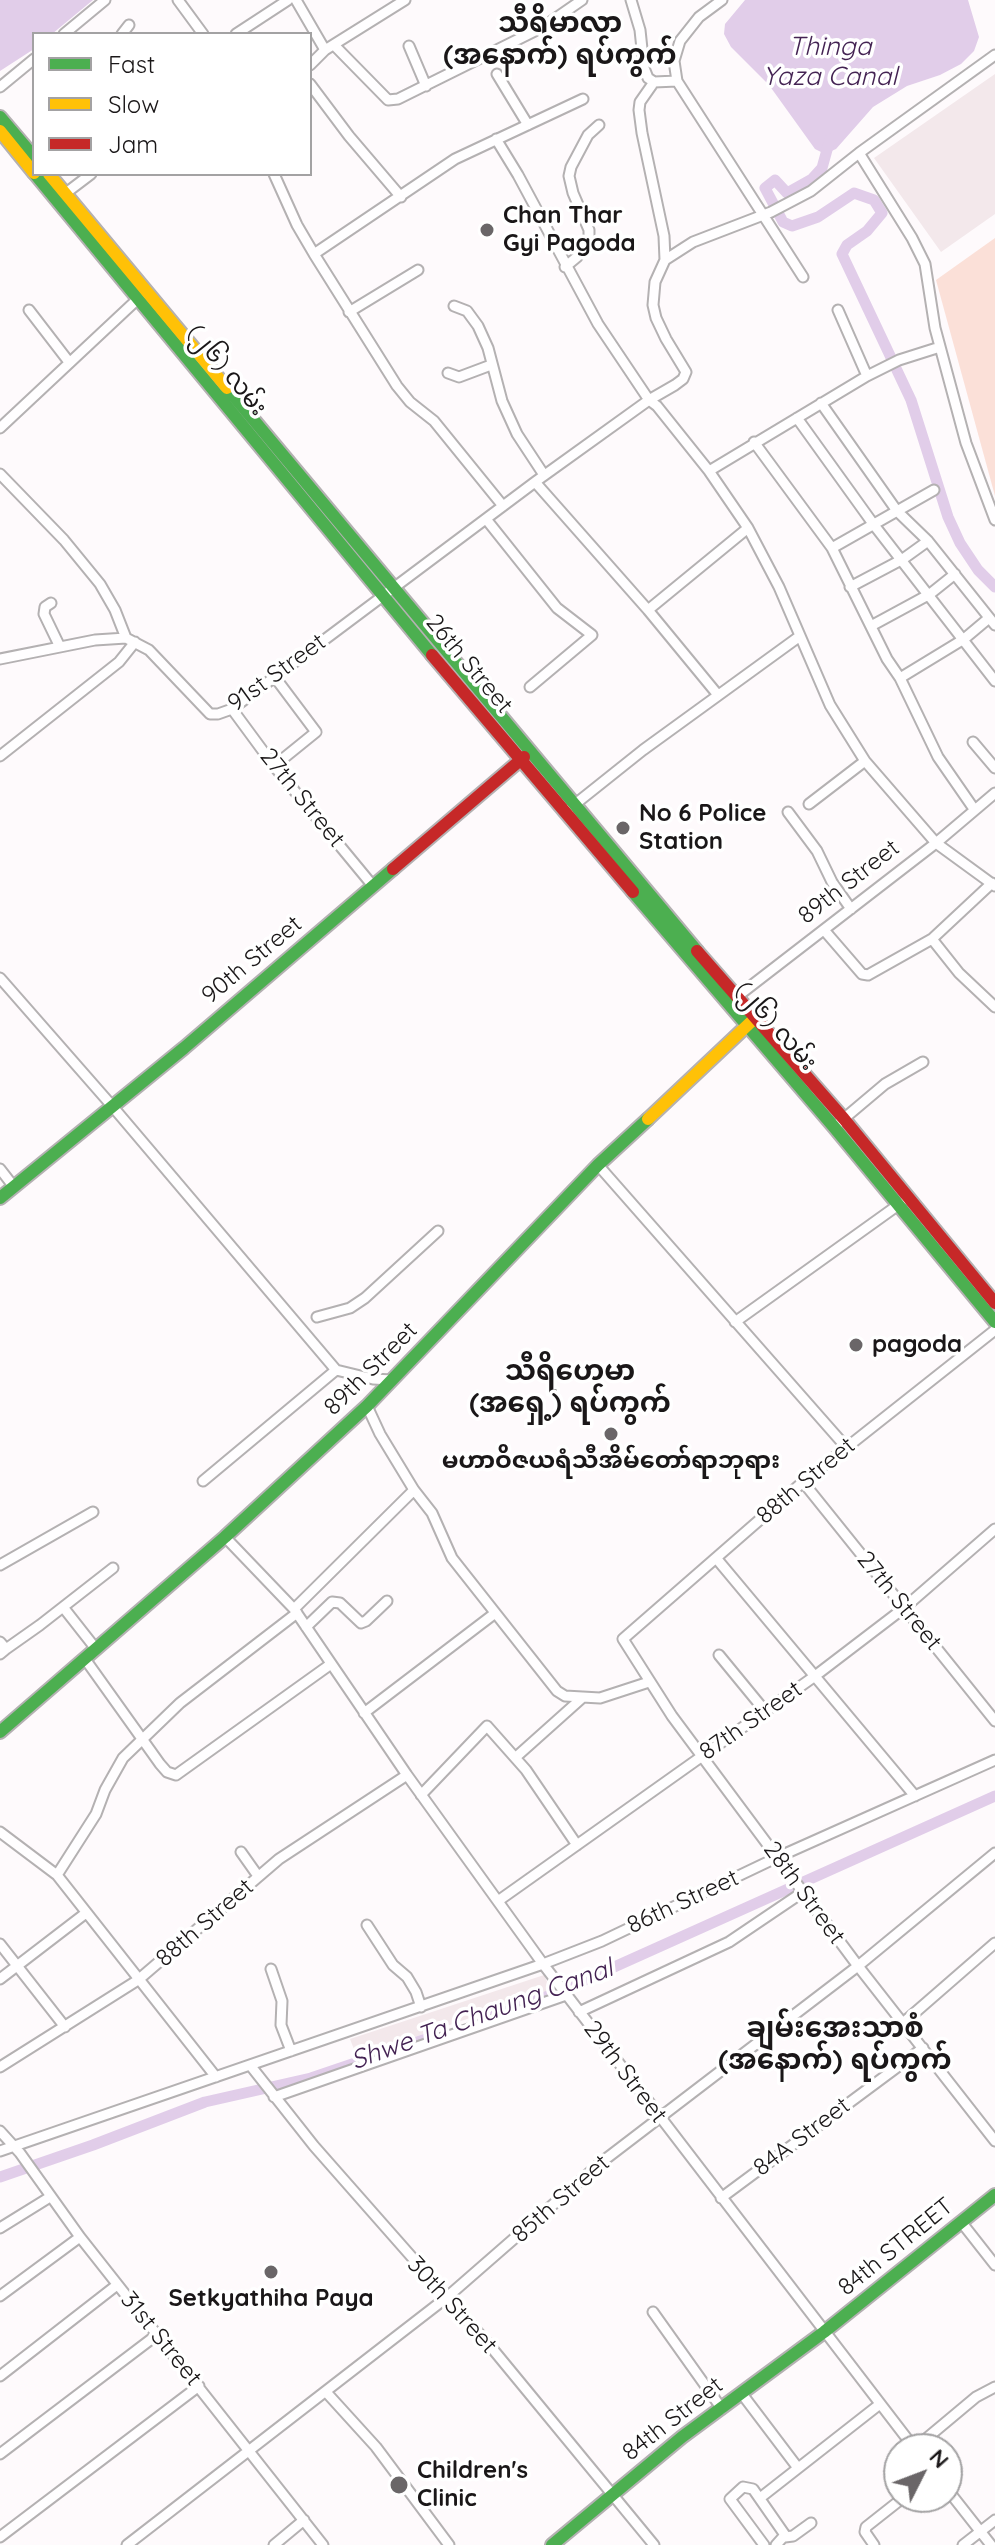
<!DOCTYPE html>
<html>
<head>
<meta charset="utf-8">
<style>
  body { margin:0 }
  #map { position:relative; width:995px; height:2545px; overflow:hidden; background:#fefafc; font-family:Quicksand,sans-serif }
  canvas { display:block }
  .legend { position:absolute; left:32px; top:32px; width:280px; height:144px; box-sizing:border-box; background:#fff; border:2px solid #a3a2a3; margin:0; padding:10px 14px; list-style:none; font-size:24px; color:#1a1718 }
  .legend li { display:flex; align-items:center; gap:16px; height:40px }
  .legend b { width:40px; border:2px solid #a3a2a3 }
  .north { position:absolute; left:883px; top:2433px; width:80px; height:80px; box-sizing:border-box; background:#fff; border:2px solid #a3a2a3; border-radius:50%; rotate:48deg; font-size:22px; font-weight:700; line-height:32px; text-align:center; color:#1a1718 }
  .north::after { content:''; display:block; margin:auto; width:28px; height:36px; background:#6a6668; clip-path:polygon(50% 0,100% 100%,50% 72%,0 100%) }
</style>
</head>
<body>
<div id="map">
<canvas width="995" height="2545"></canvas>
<ul class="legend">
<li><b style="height:10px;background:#4caf50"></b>Fast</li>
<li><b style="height:10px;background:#ffc107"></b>Slow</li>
<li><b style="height:10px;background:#c62828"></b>Jam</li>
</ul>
<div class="north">N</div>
</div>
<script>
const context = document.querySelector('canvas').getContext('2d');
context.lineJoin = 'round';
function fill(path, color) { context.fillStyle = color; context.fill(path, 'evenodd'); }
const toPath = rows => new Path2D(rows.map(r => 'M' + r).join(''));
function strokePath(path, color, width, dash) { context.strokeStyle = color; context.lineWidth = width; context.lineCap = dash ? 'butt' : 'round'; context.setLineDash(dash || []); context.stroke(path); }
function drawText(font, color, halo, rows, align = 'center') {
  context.font = font + ' Quicksand,"Noto Sans Myanmar",sans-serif'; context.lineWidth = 7; context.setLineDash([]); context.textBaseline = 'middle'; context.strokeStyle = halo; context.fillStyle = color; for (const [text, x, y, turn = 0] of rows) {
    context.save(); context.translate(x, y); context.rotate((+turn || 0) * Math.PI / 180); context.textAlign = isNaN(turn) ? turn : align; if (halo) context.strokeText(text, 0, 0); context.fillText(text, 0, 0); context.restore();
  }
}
fill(toPath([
  [995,74,995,214,941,252,874,158],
  [544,1975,551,1990,357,2057,350,2039]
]), '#f3e8eb');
fill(toPath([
  [995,238,995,496,936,280]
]), '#fbe0d8');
fill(toPath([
  [0,0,93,0,52,34,34,34,34,49,0,71],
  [745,0,968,0,979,37,974,51,961,64,940,75,907,86,873,107,836,149,825,154,815,149,769,85,731,47,724,34,725,24]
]), '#e1cde9');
strokePath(toPath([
  [830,139,822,168,812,179,787,193,775,180,765,188,783,222,792,226,818,217,854,193,874,200,882,213,867,231,847,245,842,254,911,400,948,517,960,543,978,570,995,587],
  [494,2016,554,1994,995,1796],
  [0,2177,93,2145,205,2102,311,2078,432,2037]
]), '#e1cde9', 11);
const street = toPath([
  [178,0,203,34],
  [296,0,325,50],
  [631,0,640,30,644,68,648,78,654,82,677,81],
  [722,0,699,17,680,41,674,61,677,81,803,277],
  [64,34,105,0],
  [122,34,129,25],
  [236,34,288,0],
  [334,45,388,100,398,99,543,27,582,0],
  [409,46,426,86],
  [310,65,325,50,405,0],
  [497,74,528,125],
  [654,82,640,102,639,110,642,133,664,236,665,260],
  [310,84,349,136,401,197],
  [0,87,34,59],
  [496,139,518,175,598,324,649,400,675,385,683,379,686,372,666,339,656,318,653,305,655,282,665,260,693,242,771,212,811,191,859,153,995,55],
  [859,153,912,238,925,264,935,328,966,443,995,520],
  [274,174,297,225,314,254,397,386,410,402,434,421,503,506],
  [62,196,91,174],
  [314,254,455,159,583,99],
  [565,267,577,257,589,236,589,230,573,193,569,176,571,167,588,135,599,125],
  [454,306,467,311,478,326,488,348,502,401,517,434,544,475],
  [29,310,69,362],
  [838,310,867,376],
  [349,312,418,270],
  [448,373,459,377,491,365],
  [821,403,897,511,928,541,995,625],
  [797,418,874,525,995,681],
  [0,428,142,295],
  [754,442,832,548,887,659,900,678,938,757,974,809],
  [709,471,867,376,899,360,940,347],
  [0,474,64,540,100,584,115,610,126,638],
  [535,482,648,610,718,695],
  [486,519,557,608,592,635,530,687],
  [832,548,934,490],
  [850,587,903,559,928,541],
  [51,603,45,607,44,614,60,647],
  [648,610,748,528],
  [871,626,930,594,955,574],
  [0,659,95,640,126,638,149,650,210,714,218,714,232,709,535,482,649,400,657,406,709,471,748,528,779,587,830,705,865,761,936,843,995,886],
  [274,676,316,732,274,766],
  [900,678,964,639,989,618],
  [232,709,274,766,373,886],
  [973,742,995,768],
  [0,756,119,662,135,642],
  [809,804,865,761],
  [569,809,643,750,800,636],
  [788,812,817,851,832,882,851,909],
  [824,930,862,974,868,975,932,939,992,883],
  [932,939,959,973,995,1007],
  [0,978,113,1107,336,1370,373,1379,392,1380],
  [734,999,936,843,995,793],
  [834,1127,885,1084,923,1062],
  [598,1165,846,1447],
  [0,1169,14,1187],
  [317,1317,350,1308,365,1298,438,1231],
  [735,1322,901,1203],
  [995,1330,803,1482,623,1639,672,1716,858,1966,995,2141],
  [367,1406,380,1434,414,1490,432,1513,452,1558,557,1691,565,1696,600,1698,649,1682],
  [203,1481,336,1370],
  [803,1482,995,1721],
  [225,1537,294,1609,407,1775,543,1964,915,2449],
  [716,1558,915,1796],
  [0,1565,93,1512],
  [63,1607,96,1649],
  [294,1609,414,1490],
  [306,1627,332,1602,340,1603,361,1623,366,1621,387,1601],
  [0,1642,6,1649,0,1654],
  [6,1649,40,1625,113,1568],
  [719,1655,765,1711],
  [85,1659,160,1764,167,1772,176,1775,331,1664],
  [364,1713,494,1614],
  [516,1757,582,1698],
  [421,1795,487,1726,526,1770,577,1845],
  [0,1832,57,1875,216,2077],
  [241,1852,258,1876],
  [57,1875,96,1814,105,1790,123,1758,180,1703,297,1613],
  [498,1901,815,1676,904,1608,995,1529],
  [367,1925,393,1965,407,1977,416,1992,421,2007],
  [0,1944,65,2027],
  [271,1969,282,2001,281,2025,291,2051],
  [0,1979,86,1913],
  [579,2012,729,1942,803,1892],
  [903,2023,995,1943],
  [250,2065,314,2146,491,2347,654,2545],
  [0,2067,138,1980,279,1859,407,1775],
  [274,2097,566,1995],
  [0,2131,20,2153,80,2237,323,2545],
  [0,2151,543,1964,602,1941,778,1857,995,1760],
  [721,2198,923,2048],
  [962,2223,995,2265],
  [0,2228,50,2197],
  [0,2296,80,2237],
  [653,2312,722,2409],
  [0,2376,117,2285],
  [326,2392,376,2447,449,2545],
  [742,2394,798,2468],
  [915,2448,976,2397,995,2387],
  [0,2454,158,2334],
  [947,2489,991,2545],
  [760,2498,880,2404],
  [0,2537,199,2386],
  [785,2537,793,2536,811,2523],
  [127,2545,446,2298,603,2161,858,1966,995,1853],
  [274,2545,304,2520],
  [764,2545,730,2499,743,2487,753,2489,785,2535,776,2545],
  [874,2545,865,2532,866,2527,904,2497],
  [963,2545,995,2520]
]);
const fast = toPath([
  [0,117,34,157],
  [35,174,432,655],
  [227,388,697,951],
  [633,892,834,1127,995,1322],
  [0,1198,184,1048,393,869],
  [0,1732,225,1537,367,1406,598,1165,648,1119],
  [552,2545,682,2437,824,2332,995,2195]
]);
const slow = toPath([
  [0,131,34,173],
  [49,174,227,388],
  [648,1119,753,1020]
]);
const jam = toPath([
  [432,655,633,892],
  [393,869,524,757],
  [697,951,844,1119,995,1303]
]);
strokePath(street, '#b4b1b2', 13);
strokePath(fast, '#b4b1b2', 16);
strokePath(slow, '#b4b1b2', 16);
strokePath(jam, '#b4b1b2', 16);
strokePath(street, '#fffeff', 9);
strokePath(fast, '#4caf50', 12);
strokePath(slow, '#ffc107', 12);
strokePath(jam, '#c62828', 12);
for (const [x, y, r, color] of [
  [487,230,8,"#6a6668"],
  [623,828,8,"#6a6668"],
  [856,1345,8,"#6a6668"],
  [611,1434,8,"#6a6668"],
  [271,2272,8,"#6a6668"],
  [399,2485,10,"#6a6668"]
]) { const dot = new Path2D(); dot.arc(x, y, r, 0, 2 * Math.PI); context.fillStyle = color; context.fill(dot); strokePath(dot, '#fff', 3); }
drawText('bold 24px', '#1a1718', '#fff', [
  ["Chan Thar",503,216],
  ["Gyi Pagoda",503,244],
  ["No 6 Police",639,814],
  ["Station",639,842],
  ["pagoda",872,1345],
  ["မဟာဝိဇယရံသီအိမ်တော်ရာဘုရား",611,1461,"center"],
  ["Setkyathiha Paya",271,2299,"center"],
  ["Children's",417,2471],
  ["Clinic",417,2499]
], 'left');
drawText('24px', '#1a1718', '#fff', [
  ["(၂၆) လမ်း",227,370,51],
  ["26th Street",469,664,50],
  ["91st Street",277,673,-36],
  ["27th Street",302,798,51],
  ["89th Street",849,882,-38],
  ["90th Street",252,960,-40],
  ["(၂၆) လမ်း",776,1026,49],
  ["89th Street",371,1369,-45],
  ["88th Street",806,1481,-40],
  ["27th Street",899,1601,51],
  ["87th Street",751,1721,-35],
  ["28th Street",804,1893,54],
  ["86th Street",683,1902,-25],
  ["88th Street",205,1923,-41],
  ["29th Street",625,2072,53],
  ["84A Street",802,2137,-37],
  ["85th Street",561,2199,-41],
  ["84th STREET",896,2247,-39],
  ["30th Street",452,2305,48],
  ["31st Street",161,2339,51],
  ["84th Street",673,2419,-38]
]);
drawText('italic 26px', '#442353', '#fff', [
  ["Thinga",830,47],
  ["Yaza Canal",830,77],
  ["Shwe Ta Chaung Canal",482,2015,-20]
]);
drawText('bold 28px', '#1a1718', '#fff', [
  ["သီရိမာလာ",560,24],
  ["(အနောက်) ရပ်ကွက်",560,56],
  ["သီရိဟေမာ",570,1372],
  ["(အရှေ့) ရပ်ကွက်",570,1404],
  ["ချမ်းအေးသာစံ",835,2029],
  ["(အနောက်) ရပ်ကွက်",835,2061]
]);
</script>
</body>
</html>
